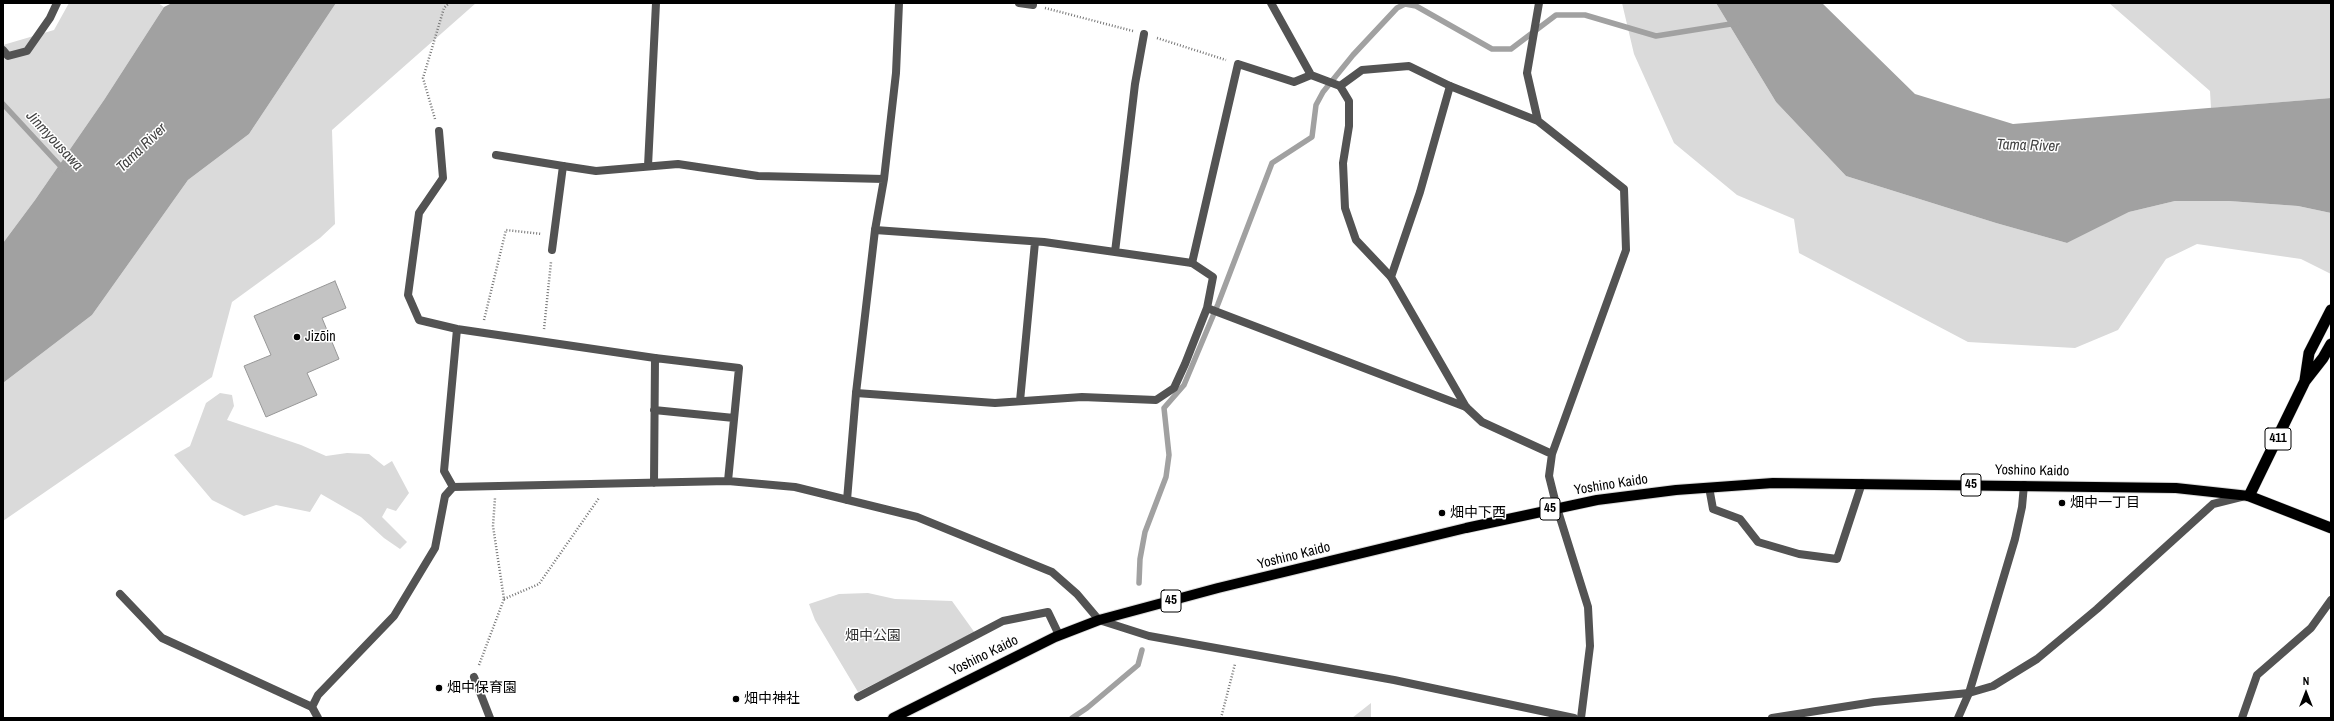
<!DOCTYPE html>
<html>
<head>
<meta charset="utf-8">
<style>
  body { margin:0 }
  #map { position:relative; width:2334px; height:721px; overflow:hidden; background:#fff; font-family:"Archivo Narrow",sans-serif }
  canvas { display:block }
  .frame { position:absolute; inset:0; border:4px solid #000; pointer-events:none }
  .north { position:absolute; left:2286px; top:673px; width:40px; height:40px; -webkit-text-stroke:3px #fff; paint-order:stroke; rotate:0deg; font-size:11px; font-weight:700; line-height:16px; text-align:center; color:#000 }
  .north::after { content:''; display:block; margin:auto; width:14px; height:18px; background:#000; clip-path:polygon(50% 0,100% 100%,50% 72%,0 100%) }
</style>
</head>
<body>
<div id="map">
<canvas width="2334" height="721"></canvas>
<div class="frame"></div>
<div class="north">N</div>
</div>
<script>
const context = document.querySelector('canvas').getContext('2d');
context.lineJoin = 'round';
function fill(path, color) { context.fillStyle = color; context.fill(path, 'evenodd'); }
const toPath = rows => new Path2D(rows.map(r => 'M' + r).join(''));
function strokePath(path, color, width, dash) { context.strokeStyle = color; context.lineWidth = width; context.lineCap = dash ? 'butt' : 'round'; context.setLineDash(dash || []); context.stroke(path); }
function drawText(font, color, halo, rows, align = 'center') {
  context.font = font + ' "Archivo Narrow","Noto Sans JP",sans-serif'; context.lineWidth = 3; context.setLineDash([]); context.textBaseline = 'middle'; context.strokeStyle = halo; context.fillStyle = color; for (const [text, x, y, turn = 0] of rows) {
    context.save(); context.translate(x, y); context.rotate((+turn || 0) * Math.PI / 180); context.textAlign = isNaN(turn) ? turn : align; if (halo) context.strokeText(text, 0, 0); context.fillText(text, 0, 0); context.restore();
  }
}
fill(toPath([
  [69,3,158,3,164,7,104,100,35,200,3,243,3,45,54,30],
  [336,3,476,3,332,130,335,224,320,238,232,302,212,377,3,521,3,383,92,315,188,180,249,134],
  [1622,3,1716,3,1776,102,1846,176,1996,223,2067,243,2129,212,2175,201,2229,201,2298,206,2331,213,2331,274,2301,259,2197,244,2166,259,2118,330,2075,348,1968,342,1799,253,1794,219,1737,195,1674,143,1634,54],
  [2109,3,2331,3,2331,98,2211,108,2210,91],
  [220,393,232,395,234,406,227,420,301,445,326,456,347,453,369,454,384,466,392,461,409,493,396,511,387,508,382,517,407,542,400,549,384,538,361,517,321,494,310,512,276,505,244,516,212,500,174,455,190,446,206,403],
  [868,593,895,599,952,601,975,633,858,692,815,620,809,604,839,594],
  [1371,703,1371,718,1352,718]
]), '#dadada');
fill(toPath([
  [172,3,336,3,249,134,188,180,92,315,3,383,3,243,35,200,104,100,164,7],
  [1716,3,1822,3,1915,94,2013,124,2331,98,2331,213,2298,206,2229,201,2175,201,2129,212,2067,243,1996,223,1846,176,1776,102]
]), '#a1a1a1');
strokePath(toPath([
  [3,104,64,170],
  [1139,583,1140,559,1145,532,1166,477,1169,455,1164,408,1184,385,1218,304,1272,163,1312,137,1316,105,1323,92,1353,55,1397,8,1405,4,1416,6,1492,49,1511,49,1556,15,1585,15,1656,36,1737,23],
  [1072,718,1087,708,1138,665,1142,650]
]), '#a1a1a1', 5.5);
const building = toPath([
  [335,281,346,308,322,318,339,359,307,373,317,395,266,417,244,366,271,355,254,316,335,281]
]);
fill(building, '#c3c3c3');
strokePath(building, '#979797', 1);
const primary = toPath([
  [893,718,1055,637,1099,620,1218,588,1466,528,1597,500,1676,490,1773,483,2176,488,2249,496]
]);
const trunk = toPath([
  [2331,344,2323,358,2305,381,2249,496,2331,528],
  [2305,380,2309,353,2331,310]
]);
strokePath(primary, '#dbdbdb', 12);
strokePath(trunk, '#dbdbdb', 12);
strokePath(toPath([
  [1045,8,1133,31],
  [1157,38,1226,60],
  [435,119,423,78,444,8,449,3],
  [484,320,506,230,542,234],
  [544,329,551,262],
  [504,599,539,584,599,498],
  [479,665,504,599,493,526,495,498],
  [1221,718,1235,664]
]), '#757575', 2.5, [1, 2]);
strokePath(toPath([
  [439,131,443,178,419,213,408,295,419,320,457,329,655,358],
  [496,155,563,166,552,250],
  [1115,252,1135,84,1144,34],
  [1391,277,1356,240,1345,208,1343,163,1349,126,1349,101,1340,86,1362,70,1409,66,1450,86],
  [1207,308,1466,407],
  [856,393,995,403,1082,397,1156,400,1174,388,1185,364,1207,308,1213,277,1192,263,1115,252,1044,242,875,230],
  [1020,401,1035,242],
  [453,487,444,471,457,329],
  [1557,508,1588,607,1590,646,1581,718],
  [120,594,162,638,312,707],
  [858,697,1003,621,1048,612,1059,635],
  [1958,718,1969,693,2015,539,2022,507,2024,485]
]), '#535353', 8);
strokePath(toPath([
  [1019,3,1033,5,1033,3],
  [1271,3,1311,75,1340,86],
  [1539,3,1527,73,1538,121,1624,189,1626,250,1552,454,1549,476,1557,508],
  [3,50,8,56,27,51,50,18,57,3],
  [1538,121,1450,86,1420,192,1391,277,1466,407,1482,422,1552,454],
  [563,166,596,171,678,164,758,176,884,179],
  [648,166,656,3],
  [1192,263,1238,64,1294,82,1311,75],
  [654,410,734,418],
  [654,483,655,358,739,368,728,481],
  [1709,487,1713,509,1740,519,1758,542,1799,554,1837,559,1862,483],
  [847,500,856,393,875,230,884,179,896,73,899,3],
  [474,677,490,718],
  [318,718,312,707,318,695,394,616,435,548,445,496,453,487,728,481,795,487,917,517,1052,572,1077,594,1099,620,1149,636,1394,680,1574,718],
  [1772,718,1874,702,1969,693,1993,686,2037,659,2097,609,2213,504,2241,497],
  [2242,718,2257,675,2311,628,2331,600]
]), '#535353', 8);
strokePath(primary, '#000', 10);
strokePath(trunk, '#000', 11);
for (const [x, y, r, color] of [
  [297,337,4,"#000"],
  [2062,503,4,"#000"],
  [1442,513,4,"#000"],
  [439,688,4,"#000"],
  [736,699,4,"#000"]
]) { const dot = new Path2D(); dot.arc(x, y, r, 0, 2 * Math.PI); context.fillStyle = color; context.fill(dot); strokePath(dot, '#fff', 1.5); }
for (const [x, y, w] of [
  [2278,439,26],
  [1971,485,20],
  [1550,509,20],
  [1171,601,20]
]) { const box = new Path2D(); box.roundRect(x - w / 2, y - 11, w, 22, 3); context.fillStyle = '#fff'; context.fill(box); strokePath(box, '#000', 1); }
drawText('bold 13px', '#000', null, [
  ["411",2278,439],
  ["45",1971,485],
  ["45",1550,509],
  ["45",1171,601]
]);
drawText('14px', '#000', '#fff', [
  ["Jizōin",305,337],
  ["畑中一丁目",2070,503],
  ["畑中下西",1450,513],
  ["畑中保育園",447,688],
  ["畑中神社",744,699]
], 'left');
drawText('14px', '#000', '#fff', [
  ["Yoshino Kaido",2032,471,1],
  ["Yoshino Kaido",1611,485,-9],
  ["Yoshino Kaido",1294,556,-14],
  ["Yoshino Kaido",984,656,-26]
]);
drawText('14px', '#313131', '#fff', [
  ["畑中公園",873,636]
]);
drawText('italic 15px', '#424242', '#fff', [
  ["Jinmyousawa",54,141,47],
  ["Tama River",2028,146,2],
  ["Tama River",142,148,-44]
]);
</script>
</body>
</html>
